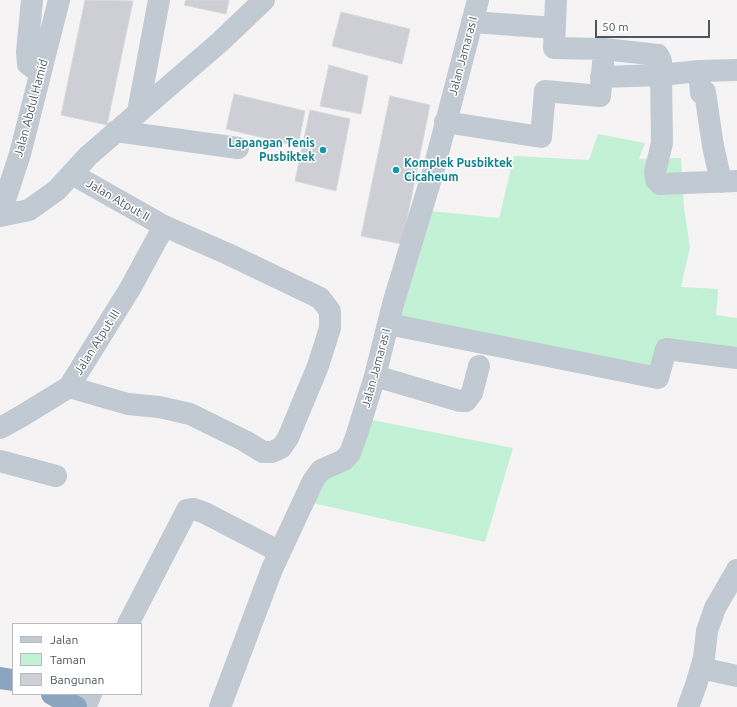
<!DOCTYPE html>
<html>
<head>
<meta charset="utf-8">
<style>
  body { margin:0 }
  #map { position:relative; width:737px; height:707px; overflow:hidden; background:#f5f3f3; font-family:Ubuntu,sans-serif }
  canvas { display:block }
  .legend { position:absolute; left:12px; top:623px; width:130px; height:72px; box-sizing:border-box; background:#fff; border:1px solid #b7bbc0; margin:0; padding:5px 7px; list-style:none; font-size:12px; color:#4a5661 }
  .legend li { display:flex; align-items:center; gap:8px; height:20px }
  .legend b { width:20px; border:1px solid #b7bbc0 }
  .scale { position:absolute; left:595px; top:20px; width:115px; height:18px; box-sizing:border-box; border:2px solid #4a5661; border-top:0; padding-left:5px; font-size:12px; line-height:14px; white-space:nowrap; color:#4a5661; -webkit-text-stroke:3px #fff; paint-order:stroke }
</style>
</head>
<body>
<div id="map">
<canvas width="737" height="707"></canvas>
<ul class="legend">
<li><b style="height:5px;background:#c1cad2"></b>Jalan</li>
<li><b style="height:11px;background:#c3f1d5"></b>Taman</li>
<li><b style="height:11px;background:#cdcfd5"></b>Bangunan</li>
</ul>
<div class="scale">50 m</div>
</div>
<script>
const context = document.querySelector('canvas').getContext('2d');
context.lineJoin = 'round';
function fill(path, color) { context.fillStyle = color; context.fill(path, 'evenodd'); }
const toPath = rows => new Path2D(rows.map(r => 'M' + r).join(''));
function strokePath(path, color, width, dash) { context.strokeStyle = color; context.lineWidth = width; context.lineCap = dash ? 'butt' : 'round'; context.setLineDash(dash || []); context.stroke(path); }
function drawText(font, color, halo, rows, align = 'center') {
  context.font = font + ' Ubuntu,sans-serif'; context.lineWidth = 3; context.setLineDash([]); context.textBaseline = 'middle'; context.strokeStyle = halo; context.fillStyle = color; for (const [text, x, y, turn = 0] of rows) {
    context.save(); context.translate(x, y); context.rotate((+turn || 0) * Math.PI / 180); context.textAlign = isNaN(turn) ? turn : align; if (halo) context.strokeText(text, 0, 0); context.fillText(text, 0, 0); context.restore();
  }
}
fill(toPath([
  [598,134,645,143,639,159,681,158,684,208,690,247,681,287,718,289,716,315,737,318,737,348,666,349,658,378,388,324,421,210,499,218,514,156,589,160],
  [362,418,513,448,485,542,304,501,334,465]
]), '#c3f1d5');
const building = toPath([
  [85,0,133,1,107,125,61,115,85,0],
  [186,0,229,0,226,14,184,5,186,0],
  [341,12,410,29,402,64,332,46,341,12],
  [329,65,368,76,361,114,320,106,329,65],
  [234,94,305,111,298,146,226,129,234,94],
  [390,96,430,105,402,244,361,236,390,96],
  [310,110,350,119,336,191,295,181,310,110]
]);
fill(building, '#cdcfd5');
strokePath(building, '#d7d9de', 1);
strokePath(toPath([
  [32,0,27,52,28,64,40,73],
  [556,0,554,48,604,49,658,55,661,61,661,75,699,71,737,70],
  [472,22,555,28],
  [699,71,701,93,705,92,713,146,721,182],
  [601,77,661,75,662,143,655,172,656,180,660,184,737,181],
  [138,112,159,0],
  [445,122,541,137,545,91,600,96,603,63],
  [116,131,238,148],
  [0,215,20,154,59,0],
  [0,216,29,210,57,190,88,156,220,42,264,0],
  [388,324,658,378,666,349,737,358],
  [375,376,460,401,466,401,472,393,479,366],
  [69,387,128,404,159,407,190,414,245,441,263,452,272,452,281,448,288,438,318,366,330,328,330,311,320,298,228,254,164,226,72,174],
  [0,428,20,417,69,387,131,287,164,226],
  [0,461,56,476],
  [128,624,187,510,194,509,205,513,280,552],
  [701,668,737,676],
  [85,707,91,694],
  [220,707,272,569,313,481,321,470,344,460,350,453,356,437,375,376,393,304,433,172,478,0],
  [688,707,696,685,704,658,707,631,715,608,737,570]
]), '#c1cad2', 22);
strokePath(toPath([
  [0,678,13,680],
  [52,694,76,707]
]), '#8ba5c1', 22);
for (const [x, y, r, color] of [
  [323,150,4,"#0f9aa8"],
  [396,170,4,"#0f9aa8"]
]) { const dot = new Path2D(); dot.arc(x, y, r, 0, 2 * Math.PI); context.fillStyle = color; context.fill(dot); strokePath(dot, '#fff', 1.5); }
drawText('12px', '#4a5661', '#fff', [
  ["Jalan Jamaras I",463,56,-75],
  ["Jalan Abdul Hamid",31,108,-75],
  ["Jalan Atput II",118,200,30],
  ["Jalan Atput III",97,342,-58],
  ["Jalan Jamaras I",376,368,-75]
]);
drawText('bold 12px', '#0d838f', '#fff', [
  ["Lapangan Tenis",315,143],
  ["Pusbiktek",315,157],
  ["Komplek Pusbiktek",404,163,"left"],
  ["Cicaheum",404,177,"left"]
], 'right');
</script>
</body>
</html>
